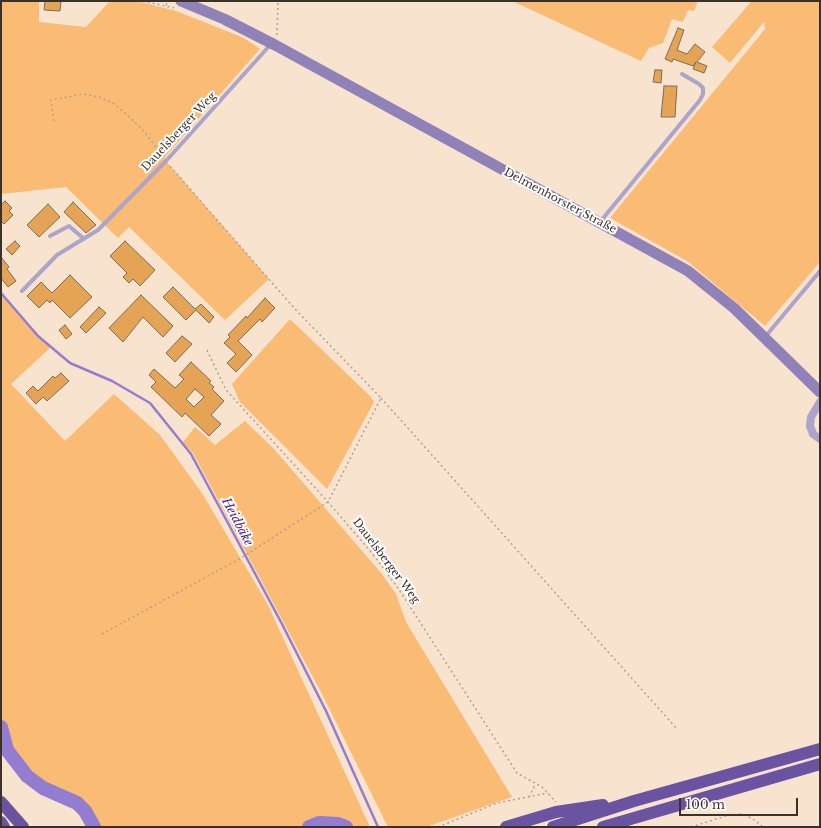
<!DOCTYPE html>
<html>
<head>
<meta charset="utf-8">
<style>
  body { margin:0 }
  #map { position:relative; width:821px; height:828px; overflow:hidden; background:#f8e3ce; font-family:"Libre Baskerville",serif }
  canvas { display:block }
  .frame { position:absolute; inset:0; border:2px solid #3a322a; pointer-events:none }
  .scale { position:absolute; left:679px; top:798px; width:119px; height:18px; box-sizing:border-box; border:2px solid #3a322a; border-top:0; padding-left:5px; font-size:12px; line-height:14px; white-space:nowrap; color:#3a322a; -webkit-text-stroke:3px #fff; paint-order:stroke }
</style>
</head>
<body>
<div id="map">
<canvas width="821" height="828"></canvas>
<div class="frame"></div>
<div class="scale">100 m</div>
</div>
<script>
const context = document.querySelector('canvas').getContext('2d');
context.lineJoin = 'round';
function fill(path, color) { context.fillStyle = color; context.fill(path, 'evenodd'); }
const toPath = rows => new Path2D(rows.map(r => 'M' + r).join(''));
function strokePath(path, color, width, dash) { context.strokeStyle = color; context.lineWidth = width; context.lineCap = dash ? 'butt' : 'round'; context.setLineDash(dash || []); context.stroke(path); }
function drawText(font, color, halo, rows, align = 'center') {
  context.font = font + ' "Libre Baskerville",serif'; context.lineWidth = 4; context.setLineDash([]); context.textBaseline = 'middle'; context.strokeStyle = halo; context.fillStyle = color; for (const [text, x, y, turn = 0] of rows) {
    context.save(); context.translate(x, y); context.rotate((+turn || 0) * Math.PI / 180); context.textAlign = isNaN(turn) ? turn : align; if (halo) context.strokeText(text, 0, 0); context.fillText(text, 0, 0); context.restore();
  }
}
fill(toPath([
  [1,1,39,1,39,22,86,27,110,1,141,2,176,11,214,26,244,38,260,49,165,157,166,161,269,279,225,320,129,227,118,238,66,187,1,194],
  [512,1,698,1,694,11,688,10,683,22,672,19,663,43,649,48,641,61],
  [748,1,820,1,820,262,765,326,687,261,610,218,765,29,764,22,730,63,712,47,750,3],
  [1,293,38,336,51,347,11,384,65,441,114,394,160,435,202,493,267,603,370,827,354,827,329,817,309,820,299,827,97,827,78,801,29,775,9,752,4,722,1,719],
  [290,319,370,396,374,402,327,489,240,402,232,384],
  [245,421,274,449,382,574,396,594,406,622,512,797,426,827,388,827,322,694,193,453,183,442,195,427,215,445]
]), '#fabb74');
strokePath(toPath([
  [1,293,38,336,70,363,112,381,150,403,191,454,282,624,326,711,378,827]
]), '#937dd0', 2.5);
strokePath(toPath([
  [1,727,7,750,27,776,43,788,77,803,85,811,94,827],
  [309,827,319,823,338,824,346,827]
]), '#937dd0', 14);
const building = toPath([
  [45,1,61,1,60,11,44,10,45,1],
  [678,28,684,30,677,50,687,54,695,44,705,52,697,62,707,66,704,73,693,69,696,62,693,66,673,59,672,62,665,59,678,28],
  [655,70,662,70,661,83,653,82,655,70],
  [664,86,677,86,675,117,661,117,664,86],
  [5,201,12,208,9,211,13,215,4,224,1,221,1,205,5,201],
  [73,202,96,225,86,233,64,212,73,202],
  [48,204,60,217,39,237,27,225,48,204],
  [15,241,20,246,12,255,6,249,15,241],
  [125,241,155,270,140,286,133,279,129,283,123,277,127,273,110,256,125,241],
  [1,257,9,267,7,269,16,281,8,287,1,278,1,257],
  [70,275,92,297,70,318,52,300,50,303,47,300,39,308,27,296,41,282,52,293,70,275],
  [173,287,195,309,201,304,214,317,209,323,196,310,186,320,163,297,173,287],
  [141,295,173,326,163,337,143,317,123,342,109,328,141,295],
  [265,298,275,308,262,322,260,319,238,341,252,355,236,372,227,363,236,354,224,343,230,337,228,335,246,316,247,318,265,298],
  [99,307,106,313,86,333,80,327,99,307],
  [65,325,72,334,66,339,59,330,65,325],
  [182,336,192,344,175,362,166,353,182,336],
  [191,362,211,381,209,383,214,387,212,389,224,401,211,415,221,424,209,436,185,413,182,417,151,387,156,382,149,375,154,369,175,388,184,379,179,375,191,362],
  [195,389,204,397,194,407,186,399,195,389],
  [61,373,69,381,47,401,43,397,36,404,26,393,33,386,38,391,53,376,55,378,61,373]
]);
fill(building, '#e4a355');
strokePath(building, '#7e6c59', 1);
strokePath(toPath([
  [143,1,174,8],
  [166,5,168,1],
  [277,35,278,1],
  [54,121,51,100,83,94,99,97,115,104,141,128,163,156],
  [207,350,226,390,328,502,372,553,398,588,517,773,542,787,556,802],
  [381,398,678,730],
  [102,634,241,558,328,502,381,398,295,309,170,166],
  [529,797,535,785],
  [438,827,497,803,548,793],
  [691,827,729,815,742,814,753,819,763,827]
]), '#b1a190', 1.5, [2, 3]);
strokePath(toPath([
  [600,222,700,100,703,94,703,88,699,84,682,74],
  [50,236,69,226,84,239],
  [22,291,57,255,98,230,166,161,271,44],
  [765,337,820,271]
]), '#aca4ca', 4);
strokePath(toPath([
  [820,402,811,417,810,426,813,434,820,439]
]), '#aca4ca', 8);
strokePath(toPath([
  [181,1,224,19,275,45,688,271,734,308,820,392]
]), '#8f82b9', 11);
strokePath(toPath([
  [1,802,23,827],
  [1,822,4,827],
  [506,827,556,812,603,805],
  [553,827,634,801,820,749],
  [603,827,820,764]
]), '#6a54a2', 12);
drawText('11px', '#3a322a', '#fff', [
  ["Dauelsberger Weg",179,132,-47],
  ["Delmenhorster Straße",560,201,28],
  ["Dauelsberger Weg",386,561,53]
]);
drawText('italic 12px', '#4a2687', '#fff', [
  ["Heidbäke",237,522,62]
]);
</script>
</body>
</html>
